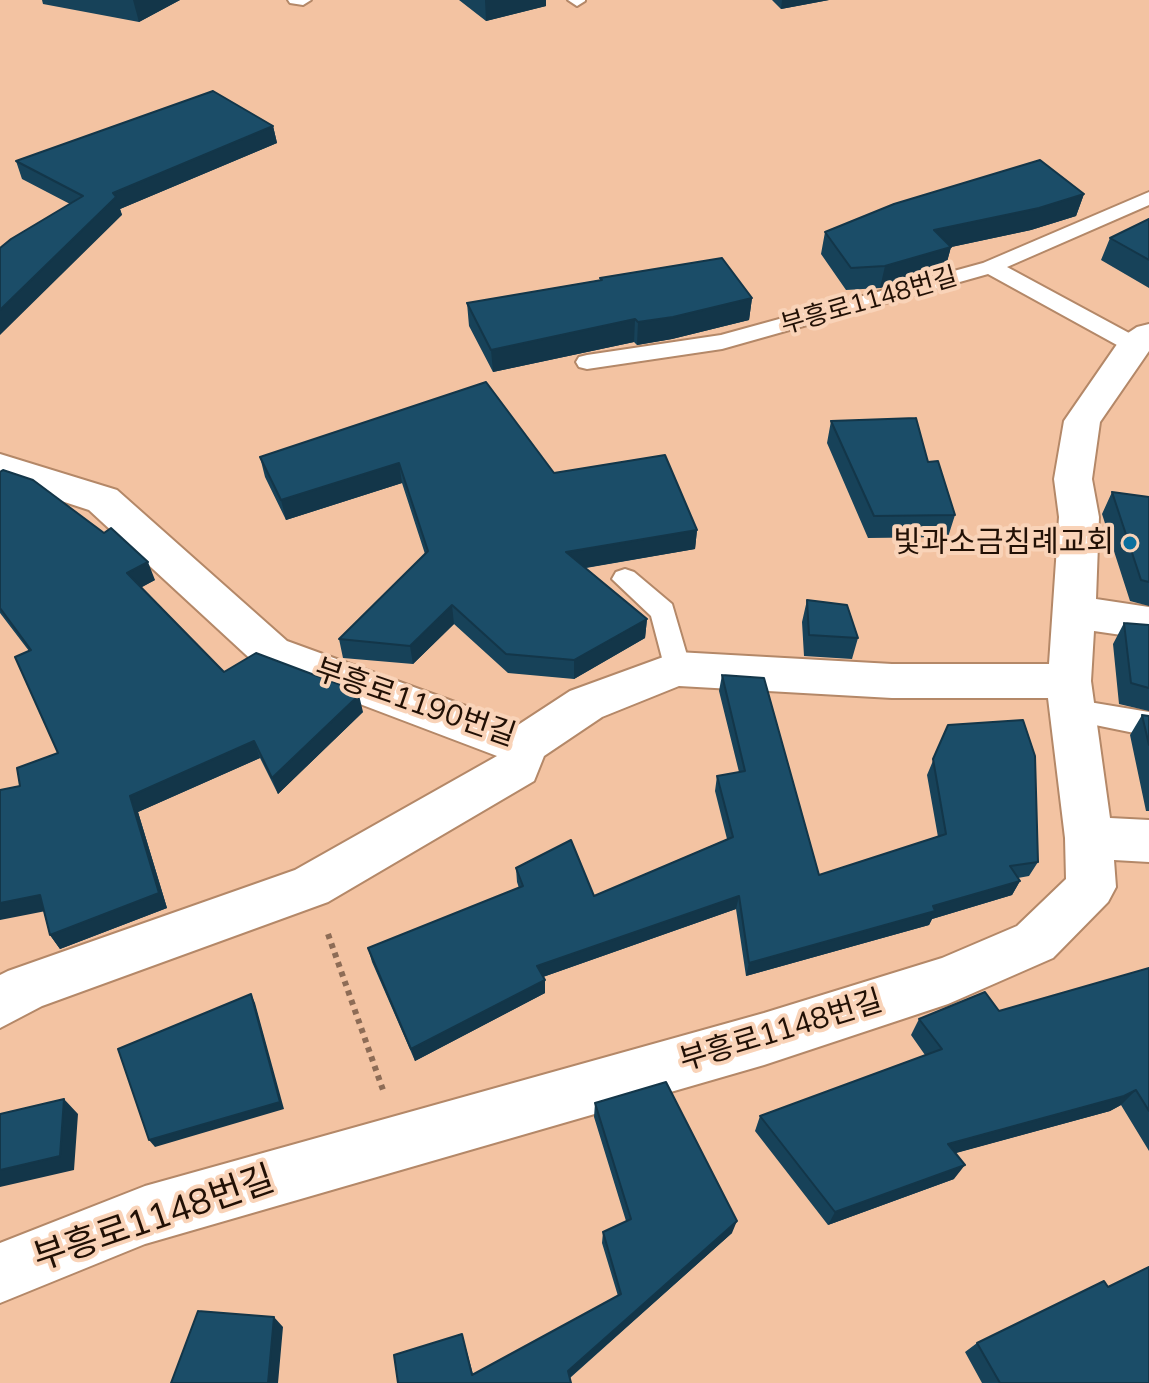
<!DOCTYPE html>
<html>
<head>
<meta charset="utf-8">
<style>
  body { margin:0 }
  canvas { display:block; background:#f3c3a2 }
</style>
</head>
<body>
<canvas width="1149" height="1383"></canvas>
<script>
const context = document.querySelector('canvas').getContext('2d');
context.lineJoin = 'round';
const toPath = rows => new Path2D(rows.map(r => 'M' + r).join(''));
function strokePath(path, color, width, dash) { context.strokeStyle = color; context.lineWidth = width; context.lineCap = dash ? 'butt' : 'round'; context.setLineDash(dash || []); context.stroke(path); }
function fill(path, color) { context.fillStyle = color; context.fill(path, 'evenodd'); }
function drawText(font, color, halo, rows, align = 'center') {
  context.font = font + ' Mulish,"Noto Sans KR",sans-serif'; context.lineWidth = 8; context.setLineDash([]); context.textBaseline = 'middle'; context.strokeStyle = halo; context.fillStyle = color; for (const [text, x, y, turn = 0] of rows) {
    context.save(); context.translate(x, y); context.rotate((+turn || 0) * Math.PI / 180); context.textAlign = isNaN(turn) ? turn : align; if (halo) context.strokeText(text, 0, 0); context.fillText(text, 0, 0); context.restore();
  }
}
const service = toPath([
  [288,0,311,0,303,5,290,3,288,0],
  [568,0,585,0,585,1,577,6,568,0],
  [1149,192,1149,205,1007,267,1142,340,1145,345,1142,350,1126,350,988,274,722,349,587,369,579,367,576,362,579,357,587,355,721,335,983,263,1149,192],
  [625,569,634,572,672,604,691,669,687,677,677,680,667,677,651,616,612,579,616,572,625,569],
  [1071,699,1149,712,1149,736,1061,718,1057,710,1061,702,1071,699]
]);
const minor = toPath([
  [1149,324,1149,351,1100,422,1092,479,1099,517,1096,599,1149,607,1149,639,1094,631,1091,681,1110,818,1149,820,1149,862,1114,860,1116,887,1108,902,1053,958,948,1004,764,1065,145,1244,0,1303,0,1243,145,1186,764,1013,942,958,1017,926,1066,879,1065,838,1048,698,892,698,679,686,602,717,544,756,534,781,328,902,42,1006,0,1028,0,975,8,971,295,870,497,756,257,665,89,510,0,481,0,454,117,490,287,641,518,725,570,691,677,652,892,664,1049,664,1059,517,1054,479,1064,421,1122,337,1137,327,1149,324]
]);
strokePath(service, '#b48868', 4);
strokePath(minor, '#b48868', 4);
strokePath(toPath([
  [328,934,383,1090]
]), '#8d6c56', 6, [5, 5]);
fill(service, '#fff');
fill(minor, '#fff');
fill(toPath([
  [42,0,180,0,139,22,43,4],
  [459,0,546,0,546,6,486,21],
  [772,0,829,0,781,9],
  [273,126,277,143,120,209,122,215,70,204,22,179,16,161],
  [1084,194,1076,216,1031,230,951,247,945,269,880,288,846,290,821,254,825,232],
  [1149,219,1149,288,1101,260,1110,238],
  [600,278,752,298,749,320,672,339,637,345,634,342,493,372,469,326,467,303,600,280],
  [831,421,928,462,955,515,948,537,868,538,827,443],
  [260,457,554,473,697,530,695,549,586,568,647,619,645,638,574,679,508,673,454,624,413,664,343,658,339,639,425,554,402,483,286,520,265,477],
  [0,472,155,580,141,587,224,672,363,712,278,794,260,758,138,812,167,908,60,949,50,935,20,786,58,753,29,651,0,613],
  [1112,492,1149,497,1149,606,1130,601,1102,514],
  [807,600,858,638,852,659,804,656,802,622],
  [1124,623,1149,625,1149,711,1119,704,1113,644],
  [722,675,819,875,938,837,927,775,948,725,1038,862,1029,876,1018,878,1020,881,1012,895,932,919,929,925,746,976,736,909,543,977,545,980,545,993,415,1061,372,962,368,948,519,888,517,882,516,868,594,896,727,839,715,791,717,776,739,772,719,691],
  [1142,715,1149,716,1149,811,1146,811,1130,735],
  [1149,968,1149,1151,1121,1105,1110,1111,955,1153,954,1179,828,1225,755,1131,760,1116,925,1055,911,1035,919,1019,999,1011],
  [595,1103,732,1233,570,1378,398,1383,462,1334,473,1374,618,1296,602,1243,603,1232,626,1221,594,1117],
  [1108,1287,1149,1383,982,1383,965,1352,977,1343]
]), '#174259');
fill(toPath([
  [133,0,180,0,139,22],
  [485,0,546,0,546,6,486,21],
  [782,0,829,0,781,9],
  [273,126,277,143,120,209,122,215,0,335,0,310,113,193],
  [1084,194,1076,216,1031,230,928,252,934,230],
  [951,247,945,269,880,288,885,266],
  [752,298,749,320,672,339,637,345,638,322],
  [635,319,634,342,493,372,491,350],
  [399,463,402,483,286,520,281,500],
  [697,530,695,549,566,571,566,552],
  [148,562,155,580,135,591,127,573],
  [452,605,454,624,413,664,410,646],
  [647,619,645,638,574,679,574,660],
  [359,695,363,712,278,794,272,778],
  [254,741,260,758,138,812,167,908,60,949,50,935,130,796],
  [1020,881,1012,895,932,919,929,925,746,976,749,963,933,906],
  [40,895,51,910,0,920,0,903],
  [739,896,736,909,537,979,537,966],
  [545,980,545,993,415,1061,411,1049],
  [251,994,255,1003,284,1109,155,1147,149,1140],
  [1136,1090,1121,1105,1110,1111,938,1158,948,1144],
  [64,1099,78,1114,74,1170,0,1187,0,1170],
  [965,1165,954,1179,828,1225,835,1212],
  [737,1221,732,1233,568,1379,568,1371],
  [274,1317,283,1327,278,1383,268,1383]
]), '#133649');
const building = toPath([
  [213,91,273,126,113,193,116,197,0,310,0,248,11,239,83,196,16,161,213,91],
  [1040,160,1084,194,1039,208,934,230,951,247,885,266,851,268,825,232,894,204,1040,160],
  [1149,219,1149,260,1110,238,1149,219],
  [722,258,752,298,673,317,638,322,635,319,491,350,467,303,602,280,600,278,722,258],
  [486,382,554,473,665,455,697,530,566,552,647,619,574,660,506,654,452,605,410,646,339,639,428,551,399,463,281,500,260,457,486,382],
  [916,418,928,462,938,461,955,515,874,516,831,421,916,418],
  [3,470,33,480,104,533,111,528,148,562,127,573,224,672,256,653,357,691,359,695,272,778,254,741,130,796,159,893,50,935,40,895,0,903,0,790,20,786,17,768,58,753,15,657,31,650,0,608,0,472,3,470],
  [1112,492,1149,497,1149,582,1141,580,1112,492],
  [807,600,847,605,858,638,809,635,807,600],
  [1124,623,1149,625,1149,688,1131,683,1124,623],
  [722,675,764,678,819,875,946,834,933,759,948,725,1023,720,1035,756,1038,862,1010,866,1020,881,933,906,935,911,749,963,739,896,537,966,545,980,411,1049,368,948,523,886,516,868,571,840,594,896,733,837,717,776,745,771,722,675],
  [1142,715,1149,716,1149,745,1142,715],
  [1149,968,1149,1111,1136,1090,1124,1096,948,1144,965,1165,835,1212,760,1116,942,1049,919,1019,985,992,999,1011,1149,968],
  [251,994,280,1102,149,1140,118,1049,251,994],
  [666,1082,737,1221,568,1371,571,1383,398,1383,394,1355,462,1334,472,1375,621,1294,603,1232,631,1219,595,1103,666,1082],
  [64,1099,60,1156,0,1170,0,1114,64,1099],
  [1149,1267,1149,1383,1000,1383,977,1343,1104,1281,1108,1287,1149,1267],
  [198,1311,274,1317,268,1383,171,1383,198,1311]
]);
fill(building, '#1b4d68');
strokePath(building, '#133649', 2);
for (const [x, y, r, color] of [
  [1130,543,8,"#0b6f9d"]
]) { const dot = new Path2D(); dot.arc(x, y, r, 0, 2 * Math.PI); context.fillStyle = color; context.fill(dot); strokePath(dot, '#f9d3b8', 3); }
drawText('26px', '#211005', '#f9d3b8', [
  ["부흥로1148번길",869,301,-16]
]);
drawText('30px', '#211005', '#f9d3b8', [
  ["빛과소금침례교회",1114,543]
], 'right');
drawText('30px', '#211005', '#f9d3b8', [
  ["부흥로1190번길",415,703,19],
  ["부흥로1148번길",781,1031,-17]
]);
drawText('36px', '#211005', '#f9d3b8', [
  ["부흥로1148번길",154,1219,-19]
]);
</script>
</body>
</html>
